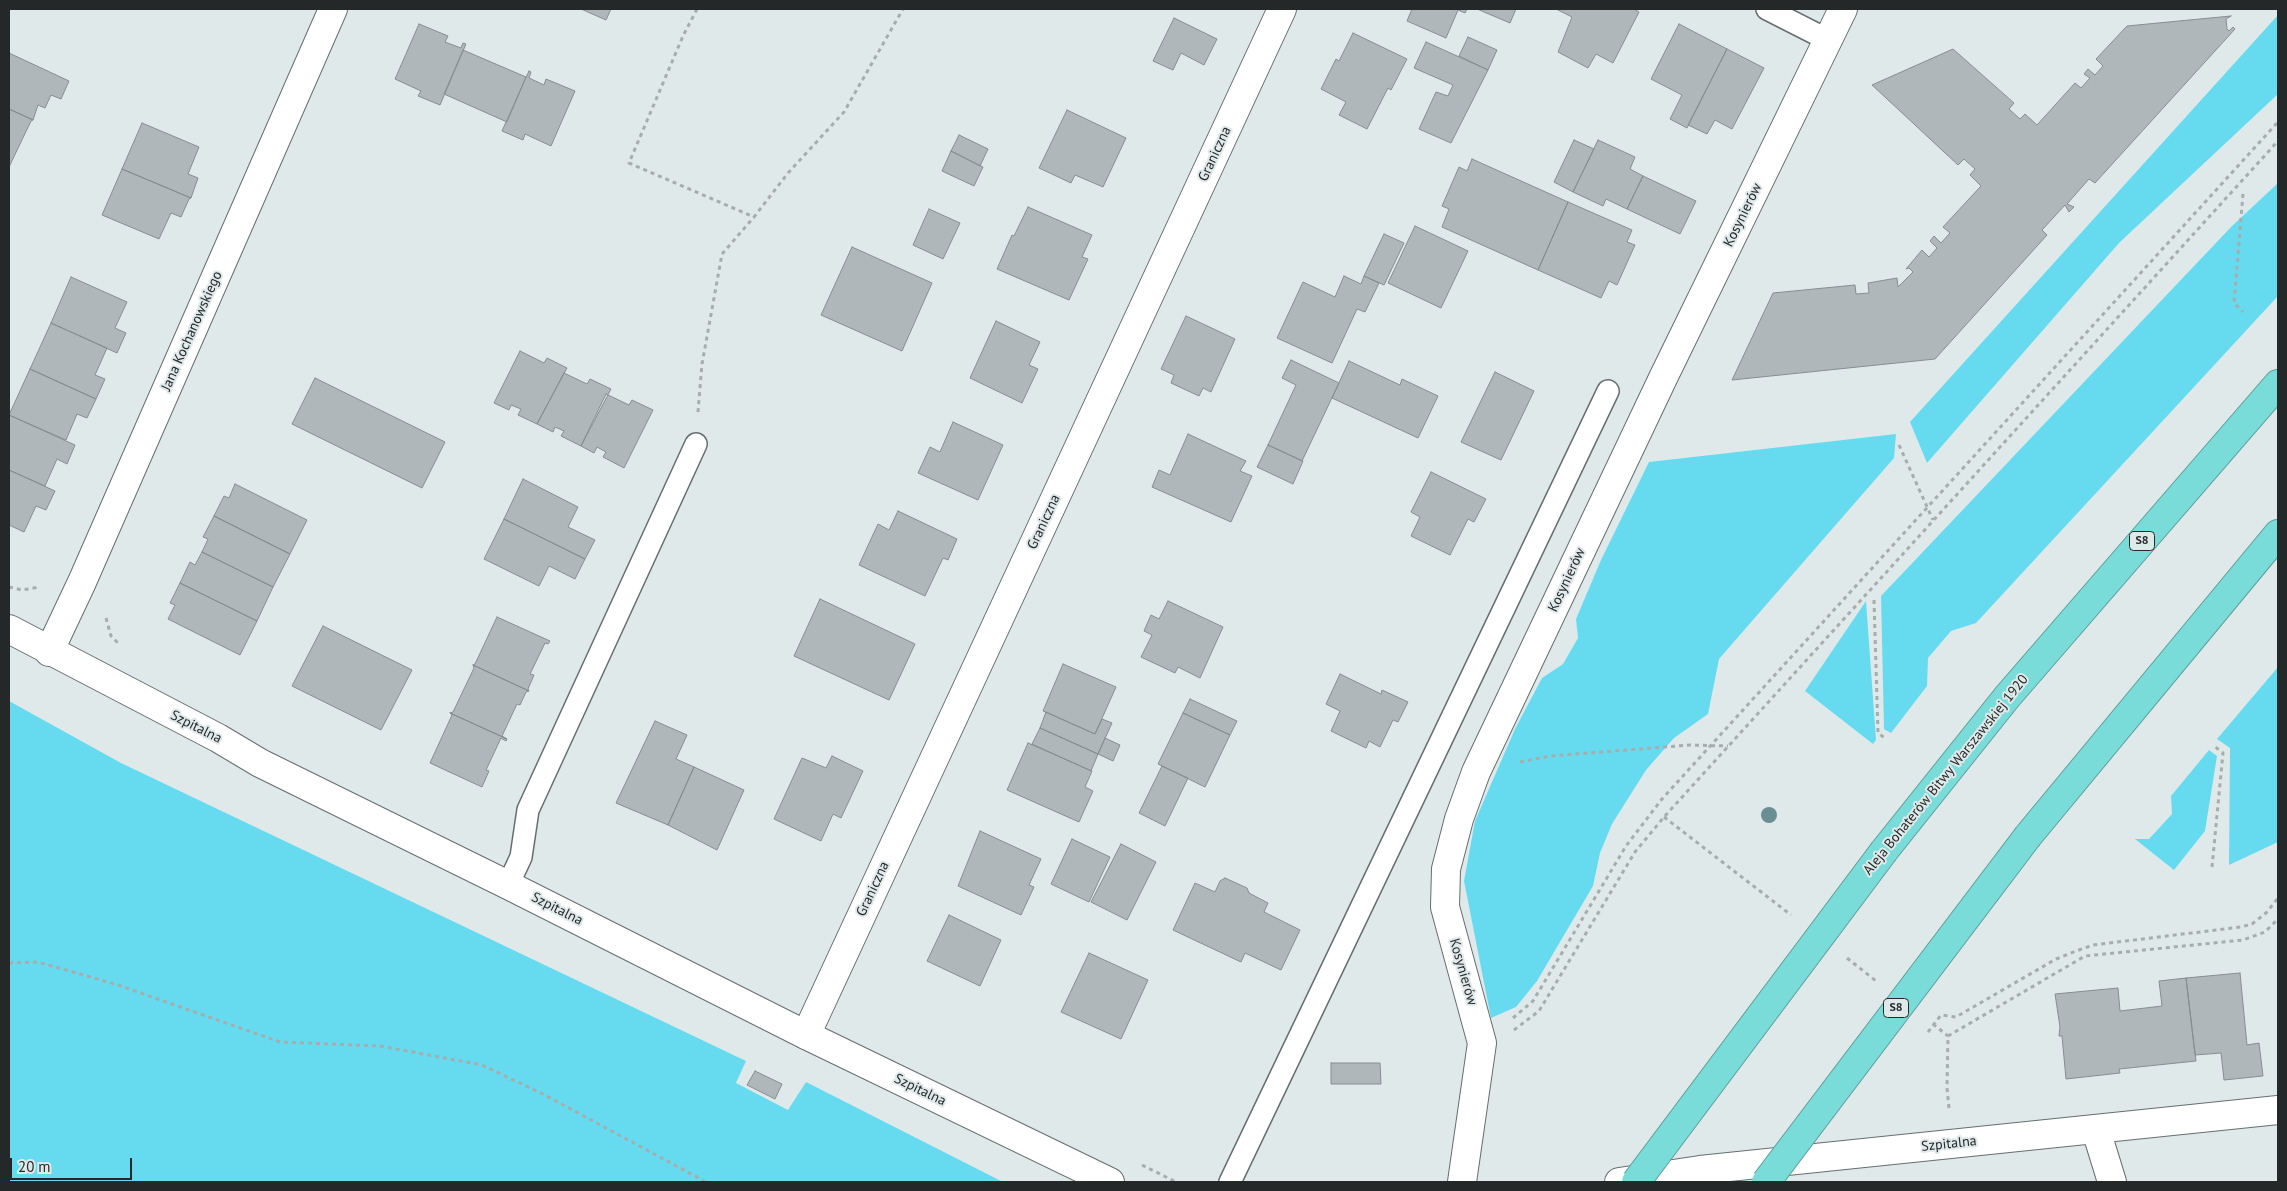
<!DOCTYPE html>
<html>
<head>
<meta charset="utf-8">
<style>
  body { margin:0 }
  #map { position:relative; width:2287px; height:1191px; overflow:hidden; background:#e0e9ea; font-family:"PT Sans",sans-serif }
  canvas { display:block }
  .frame { position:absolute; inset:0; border:10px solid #242828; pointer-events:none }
  .scale { position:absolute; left:10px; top:1158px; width:122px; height:22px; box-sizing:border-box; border:2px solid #242828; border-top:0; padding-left:6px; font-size:15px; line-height:18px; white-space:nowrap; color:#242828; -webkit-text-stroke:4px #e0e9ea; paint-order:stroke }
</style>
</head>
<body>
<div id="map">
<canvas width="2287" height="1191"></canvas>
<div class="frame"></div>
<div class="scale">20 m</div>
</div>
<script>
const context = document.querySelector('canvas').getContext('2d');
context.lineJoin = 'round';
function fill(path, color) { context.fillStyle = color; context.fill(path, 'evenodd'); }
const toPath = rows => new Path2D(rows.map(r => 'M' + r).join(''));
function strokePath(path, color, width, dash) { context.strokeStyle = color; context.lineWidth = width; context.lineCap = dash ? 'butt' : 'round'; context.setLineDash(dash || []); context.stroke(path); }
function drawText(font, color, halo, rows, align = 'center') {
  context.font = font + ' "PT Sans",sans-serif'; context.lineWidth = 4; context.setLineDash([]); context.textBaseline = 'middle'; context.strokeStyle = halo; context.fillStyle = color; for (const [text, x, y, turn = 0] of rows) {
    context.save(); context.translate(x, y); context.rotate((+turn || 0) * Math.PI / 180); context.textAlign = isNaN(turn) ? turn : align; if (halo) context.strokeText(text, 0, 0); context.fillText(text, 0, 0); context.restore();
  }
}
fill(toPath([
  [2278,15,2278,94,2119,243,1927,463,1910,422],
  [2278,183,2278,296,1976,623,1951,631,1928,658,1927,686,1891,733,1884,729,1881,596,2232,226],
  [1896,434,1894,458,1719,659,1708,714,1674,738,1646,770,1612,824,1600,853,1593,886,1537,981,1516,1007,1491,1018,1464,881,1475,821,1515,729,1542,678,1563,664,1578,638,1576,619,1601,560,1649,462],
  [1866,601,1876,740,1873,744,1805,691],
  [2278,667,2278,842,2229,865,2230,748,2217,739],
  [9,701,121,763,746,1061,736,1083,788,1110,806,1082,1003,1182,9,1182],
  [2209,750,2217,756,2205,831,2174,870,2135,839,2149,839,2172,814,2171,796]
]), '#66dbf0');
const building = toPath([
  [581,9,611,9,606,20,581,9],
  [1412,9,1467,9,1465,13,1458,10,1446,38,1407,21,1412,9],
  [1477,9,1516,9,1510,23,1477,9],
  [1556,9,1634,9,1639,12,1613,63,1596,54,1588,68,1558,52,1572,17,1556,9],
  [2231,16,2226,19,2227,29,2229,31,2233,27,2235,29,2095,183,2089,179,2067,204,2074,207,2069,212,2065,205,2042,230,2047,235,1935,359,1732,380,1773,293,1855,285,1856,294,1869,293,1868,283,1897,278,1898,287,1913,272,1909,268,1906,269,1922,250,1929,257,1937,248,1930,241,1934,236,1941,243,1950,233,1943,227,1981,186,1970,175,1975,169,1964,159,1958,165,1872,85,1953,49,2014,103,2009,109,2020,119,2025,114,2037,125,2075,83,2081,88,2090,78,2084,74,2088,69,2095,75,2103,66,2096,59,2127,26,2231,16],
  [1174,18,1217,39,1204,65,1181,53,1173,70,1153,61,1174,18],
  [419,24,448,36,445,42,461,48,463,43,466,44,440,105,418,96,421,91,395,79,419,24],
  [1679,24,1727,49,1687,128,1670,119,1682,95,1651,79,1679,24],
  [1353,33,1407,59,1391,90,1388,88,1367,129,1339,115,1346,102,1321,89,1336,59,1339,61,1353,33],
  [1468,37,1497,50,1488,70,1459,56,1468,37],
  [1426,42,1488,70,1451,143,1419,129,1436,92,1448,96,1453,85,1414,68,1426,42],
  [1727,49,1764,68,1732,129,1715,120,1707,134,1688,125,1727,49],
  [463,50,526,77,507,122,444,94,463,50],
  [9,53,69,81,61,99,51,95,45,108,38,105,33,120,9,109,9,53],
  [529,71,531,72,529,78,544,85,546,79,575,91,551,146,525,134,523,140,502,131,529,71],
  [9,109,33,120,31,121,9,167,9,109],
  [1067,110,1126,138,1103,187,1075,175,1071,183,1039,168,1067,110],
  [142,123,199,147,188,174,198,178,191,198,122,169,142,123],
  [959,135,988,149,980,166,951,151,959,135],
  [1574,140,1594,149,1573,192,1554,182,1574,140],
  [1598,140,1635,157,1630,169,1643,176,1627,209,1606,199,1603,206,1573,192,1598,140],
  [951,151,983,167,974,186,942,171,951,151],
  [1472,159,1568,202,1538,270,1442,227,1449,209,1442,206,1459,167,1467,171,1472,159],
  [122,169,191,198,189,199,181,217,171,213,159,239,102,215,122,169],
  [1643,176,1696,201,1680,234,1627,209,1643,176],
  [1568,202,1632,230,1627,242,1635,245,1617,285,1609,281,1601,298,1538,270,1568,202],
  [1028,207,1092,235,1082,257,1088,259,1069,300,997,269,1012,235,1014,236,1028,207],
  [929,209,960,223,943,259,913,245,929,209],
  [1415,226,1468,251,1441,308,1388,283,1415,226],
  [1384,234,1404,243,1384,285,1364,276,1384,234],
  [852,247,932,283,902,351,821,315,852,247],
  [1344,276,1361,284,1364,276,1379,283,1365,312,1357,309,1332,363,1277,338,1303,282,1335,297,1344,276],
  [71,277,127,302,115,328,126,333,117,353,51,323,71,277],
  [1186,316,1235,339,1211,392,1203,388,1199,396,1171,383,1174,375,1161,369,1186,316],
  [996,321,1040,342,1029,365,1038,369,1022,403,970,378,996,321],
  [51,323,107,348,95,375,105,379,96,399,30,369,51,323],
  [520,351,544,363,547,358,567,368,537,424,518,415,521,409,511,405,509,410,494,403,520,351],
  [1291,360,1339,383,1302,461,1268,445,1296,385,1282,378,1291,360],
  [1349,361,1400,385,1402,379,1438,396,1418,438,1332,398,1349,361],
  [30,369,96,399,87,418,77,414,66,440,9,415,30,369],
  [1495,372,1534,391,1501,460,1461,442,1495,372],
  [564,373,587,384,590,379,611,389,581,446,561,436,564,431,555,427,553,432,537,424,564,373],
  [315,378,445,442,422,488,292,424,315,378],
  [606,394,629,405,632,400,653,410,624,468,603,457,606,452,597,447,594,453,581,446,606,394],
  [9,415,75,445,67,464,57,459,45,486,9,470,9,415],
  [953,422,1003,445,978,500,918,473,930,447,940,452,953,422],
  [1188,434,1246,461,1240,471,1252,476,1231,522,1152,487,1159,470,1170,475,1188,434],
  [1268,445,1303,461,1293,484,1257,467,1268,445],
  [9,470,55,491,46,510,36,506,24,532,9,525,9,470],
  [1431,472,1486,499,1474,522,1468,519,1450,555,1411,536,1420,517,1411,512,1431,472],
  [523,479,578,507,568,527,595,540,585,559,504,519,523,479],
  [235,484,307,520,290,554,214,516,224,496,229,498,235,484],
  [898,511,957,539,948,560,943,558,925,596,859,565,878,524,889,530,898,511],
  [214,516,290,554,273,587,202,552,208,539,203,537,214,516],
  [504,519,585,559,575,579,549,566,539,586,484,559,504,519],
  [202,552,273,587,257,621,180,583,190,562,195,565,202,552],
  [180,583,257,621,240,655,168,619,175,605,170,603,180,583],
  [820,599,915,644,889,700,794,656,820,599],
  [1168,601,1223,627,1200,678,1178,667,1175,673,1141,657,1152,635,1144,631,1151,615,1159,619,1168,601],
  [497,617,550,641,548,644,545,643,530,674,534,675,528,689,529,691,473,665,475,664,497,617],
  [323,626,412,670,381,730,292,686,323,626],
  [1063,664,1116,687,1095,734,1043,711,1063,664],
  [473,665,529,691,526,692,520,705,517,704,502,736,507,739,450,713,453,712,474,668,473,665],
  [1340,674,1381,694,1382,690,1408,702,1398,722,1393,720,1380,747,1369,741,1366,748,1331,731,1340,711,1326,704,1340,674],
  [1190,699,1237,721,1230,735,1183,713,1190,699],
  [1046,712,1095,734,1102,719,1112,723,1098,754,1040,728,1046,712],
  [450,713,507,739,506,741,501,738,486,770,489,771,482,787,430,763,452,715,450,713],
  [1183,713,1230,735,1205,787,1158,764,1183,713],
  [655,721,687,735,676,759,694,767,668,825,616,803,655,721],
  [1040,728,1098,754,1091,771,1032,744,1040,728],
  [1105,738,1120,745,1113,761,1098,754,1105,738],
  [1028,743,1092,771,1085,787,1093,791,1079,822,1007,790,1028,743],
  [832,756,863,771,841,818,833,814,821,841,774,819,802,758,826,768,832,756],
  [1162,766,1188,778,1165,826,1139,813,1162,766],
  [694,767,744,790,717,850,668,825,694,767],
  [980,831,1041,859,1029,885,1034,887,1021,915,958,886,980,831],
  [1072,839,1110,857,1089,902,1051,884,1072,839],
  [1121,844,1156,862,1127,920,1091,902,1121,844],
  [1225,878,1247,888,1249,893,1268,903,1264,912,1300,930,1281,970,1245,953,1241,962,1173,930,1195,883,1215,892,1220,881,1225,878],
  [949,915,1001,940,980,986,927,961,949,915],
  [1089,953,1148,980,1121,1039,1061,1012,1089,953],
  [2240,973,2247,1045,2259,1043,2263,1076,2224,1080,2221,1053,2195,1055,2186,978,2240,973],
  [2186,978,2196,1061,2119,1069,2120,1073,2066,1079,2062,1036,2059,1036,2060,1027,2055,994,2118,988,2120,1011,2162,1006,2159,981,2186,978],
  [1331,1063,1380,1063,1381,1084,1331,1084,1331,1063],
  [755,1071,782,1084,775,1099,747,1085,755,1071]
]);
fill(building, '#afb7bb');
strokePath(building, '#868d91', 1);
const lane = toPath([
  [1767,9,1828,40],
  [508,885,521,857,528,810,696,444],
  [1230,1182,1608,391]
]);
const street = toPath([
  [806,1035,1282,9],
  [2096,1130,2112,1182],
  [1462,1182,1482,1043,1445,907,1446,869,1459,819,1476,772,1663,378,1843,9],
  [1619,1182,1700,1170,2278,1110]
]);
const secondary = toPath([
  [9,629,218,738,260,763,508,885,806,1035,1110,1182],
  [49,652,82,582,333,9]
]);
const highway = toPath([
  [2028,836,2278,534],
  [1884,851,2007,697,2278,384]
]);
strokePath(lane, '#666e6f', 24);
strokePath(street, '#666e6f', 30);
strokePath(secondary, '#666e6f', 30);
strokePath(highway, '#5c9d9a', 30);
strokePath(toPath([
  [697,9,683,36,629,163,754,217,788,173,844,112,903,9],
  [2243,194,2234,303,2243,312],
  [698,412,702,364,722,254,754,217],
  [1899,445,1933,520],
  [9,587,22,590,40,587],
  [1874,600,1878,733,1886,739],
  [106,618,111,636,120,645],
  [1520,762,1550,756,1690,745,1728,746],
  [1664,817,1791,915],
  [2212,867,2223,753,2213,745],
  [1847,958,1876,981],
  [9,963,38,962,115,984,280,1042,380,1046,482,1065,543,1094,706,1182],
  [1513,1018,1533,1001,1626,846,1662,799,2278,122],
  [1933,1024,1948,1036],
  [1514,1030,1539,1011,1635,852,1664,817,2278,141],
  [1928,1032,1941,1015,1956,1017,2056,959,2076,951,2093,945,2241,927,2252,924,2266,913,2278,898],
  [1949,1108,1947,1088,1948,1036,2085,956,2243,940,2265,932,2278,919],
  [1142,1165,1176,1182]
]), '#a5adad', 3, [4, 4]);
strokePath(lane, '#fff', 21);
strokePath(street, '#fff', 28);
strokePath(secondary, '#fff', 28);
strokePath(highway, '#7adcd8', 28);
const highwayBridge = toPath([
  [1636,1182,1884,851],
  [1766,1182,2028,836]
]);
strokePath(highwayBridge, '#5c9d9a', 30, []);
strokePath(highwayBridge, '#7adcd8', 28);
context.fillStyle = '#698e94';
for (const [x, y] of [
  [1769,815]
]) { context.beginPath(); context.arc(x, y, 8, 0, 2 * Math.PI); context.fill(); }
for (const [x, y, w] of [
  [2142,541,25],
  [1896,1008,25]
]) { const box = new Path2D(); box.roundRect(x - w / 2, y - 9.5, w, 19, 4); context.fillStyle = '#e0e9ea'; context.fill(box); strokePath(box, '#242828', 1); }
drawText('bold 12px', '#242828', null, [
  ["S8",2142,541],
  ["S8",1896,1008]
]);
drawText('14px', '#242828', '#e0e9ea', [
  ["Graniczna",1215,154,-65],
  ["Kosynierów",1743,215,-64],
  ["Jana Kochanowskiego",192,331,-66],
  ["Graniczna",1044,522,-65],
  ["Kosynierów",1567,580,-65],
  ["Szpitalna",196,727,27],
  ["Aleja Bohaterów Bitwy Warszawskiej 1920",1946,775,-51],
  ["Graniczna",873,889,-65],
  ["Szpitalna",557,909,27],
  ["Kosynierów",1463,972,74],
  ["Szpitalna",920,1090,26],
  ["Szpitalna",1949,1144,-6]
]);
</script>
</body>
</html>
